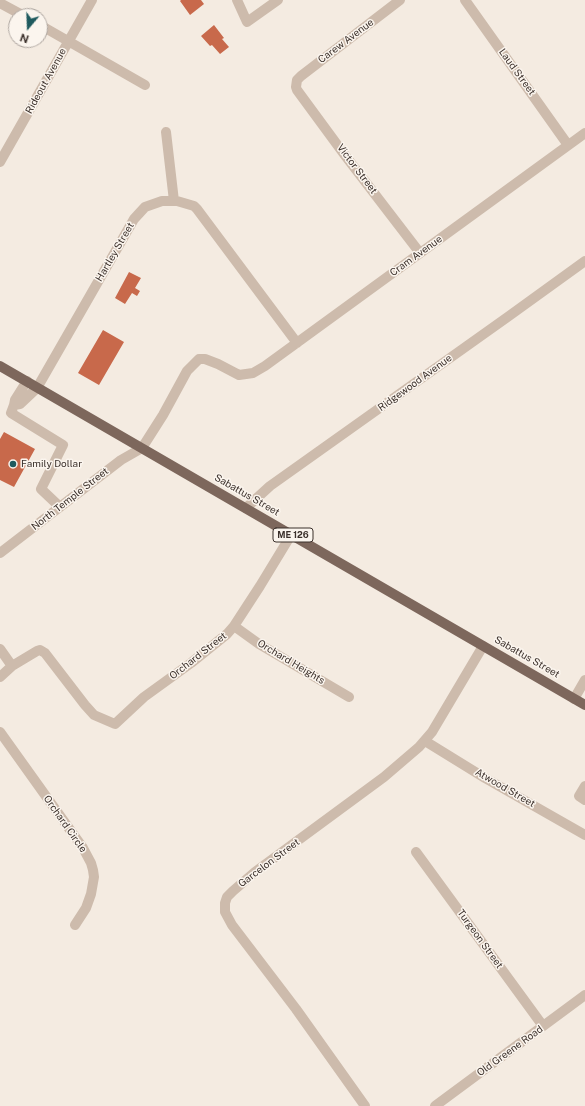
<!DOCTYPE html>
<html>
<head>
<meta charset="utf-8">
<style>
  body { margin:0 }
  #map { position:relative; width:585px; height:1106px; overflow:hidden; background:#f4ebe1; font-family:"Public Sans",sans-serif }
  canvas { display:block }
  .north { position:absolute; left:8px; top:8px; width:40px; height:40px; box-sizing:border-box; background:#fbf5ee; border:1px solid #aea6a0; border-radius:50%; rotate:199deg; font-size:11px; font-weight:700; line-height:16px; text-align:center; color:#3b302b }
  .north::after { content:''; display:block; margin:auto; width:14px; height:18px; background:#1f5a5e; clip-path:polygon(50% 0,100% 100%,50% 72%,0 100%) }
</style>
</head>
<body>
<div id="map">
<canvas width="585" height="1106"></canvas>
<div class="north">N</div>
</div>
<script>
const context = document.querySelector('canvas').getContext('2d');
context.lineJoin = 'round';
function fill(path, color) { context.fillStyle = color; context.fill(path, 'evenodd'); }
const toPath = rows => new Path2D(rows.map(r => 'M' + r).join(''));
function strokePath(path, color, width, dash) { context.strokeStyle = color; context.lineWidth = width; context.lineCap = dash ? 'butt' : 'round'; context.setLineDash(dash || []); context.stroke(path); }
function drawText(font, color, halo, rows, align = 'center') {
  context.font = font + ' "Public Sans",sans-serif'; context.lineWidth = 3; context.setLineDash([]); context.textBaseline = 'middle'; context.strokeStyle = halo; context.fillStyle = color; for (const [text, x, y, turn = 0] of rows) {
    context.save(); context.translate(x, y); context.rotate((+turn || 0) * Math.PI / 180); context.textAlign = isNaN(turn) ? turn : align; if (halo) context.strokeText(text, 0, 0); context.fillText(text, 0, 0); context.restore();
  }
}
fill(toPath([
  [181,0,201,0,204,4,190,15,180,1],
  [214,25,224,38,222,39,229,47,220,54,212,45,210,46,201,36],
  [129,272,141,278,135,288,140,291,137,296,132,293,125,304,115,298],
  [103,330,124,342,99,385,78,373],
  [4,432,35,449,14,487,0,480,0,439]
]), '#c8694b');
strokePath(toPath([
  [237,0,247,22,278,0],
  [400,0,301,76,297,80,296,87,297,90,344,154,420,253],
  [465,0,568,145],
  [0,3,24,16],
  [40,25,145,85],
  [166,132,174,201],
  [0,162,92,0],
  [27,381,15,400,14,405,11,413,63,445,41,489,60,507],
  [14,405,20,404,37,388,134,219,145,207,162,201,177,201,194,206,197,209,297,343],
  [246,508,270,486,509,316,585,261],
  [0,553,121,460,142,448,163,415,187,371,199,359,205,359,218,364,239,375,253,373,265,366,585,133],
  [234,626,259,644,349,697],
  [0,649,12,666],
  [0,677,12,666,37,651,40,650,45,653,85,705,94,715,115,724,144,697,191,663,227,634,234,626,260,586,291,535],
  [574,699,585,680],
  [0,732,83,848,91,863,93,870,94,877,91,894,86,908,75,925],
  [425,741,485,778,585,835],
  [585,786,579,796,585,800],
  [416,852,543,1026],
  [365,1106,296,1009,232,925,225,912,225,903,227,897,233,891,255,872,384,777,419,747,432,732,483,646],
  [435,1106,585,995]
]), '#cdbbac', 10);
strokePath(toPath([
  [0,366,585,705]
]), '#7d675c', 10);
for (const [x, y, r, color] of [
  [13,464,4,"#1f5a5e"]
]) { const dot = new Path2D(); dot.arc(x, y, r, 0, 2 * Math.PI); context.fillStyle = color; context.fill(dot); strokePath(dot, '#fbf5ee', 1.5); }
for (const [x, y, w] of [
  [293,535,40]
]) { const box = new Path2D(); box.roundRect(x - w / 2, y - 7, w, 14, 3); context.fillStyle = '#fbf5ee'; context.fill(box); strokePath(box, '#3b302b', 1); }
drawText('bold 9px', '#3b302b', null, [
  ["ME 126",293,535]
]);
drawText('10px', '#3b302b', '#fbf5ee', [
  ["Carew Avenue",346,41,-37],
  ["Laud Street",517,72,54],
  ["Rideout Avenue",46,81,-61],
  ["Victor Street",357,169,53],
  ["Hartley Street",115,252,-60],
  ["Cram Avenue",416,256,-36],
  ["Ridgewood Avenue",415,383,-36],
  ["Sabattus Street",247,495,30],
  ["North Temple Street",70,499,-38],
  ["Orchard Street",198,656,-38],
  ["Sabattus Street",527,657,30],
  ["Orchard Heights",291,662,31],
  ["Atwood Street",505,788,30],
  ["Orchard Circle",65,824,55],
  ["Garcelon Street",269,863,-37],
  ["Turgeon Street",480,939,54],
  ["Old Greene Road",510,1051,-36]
]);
drawText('10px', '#3b302b', '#fbf5ee', [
  ["Family Dollar",21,464]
], 'left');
</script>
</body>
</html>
